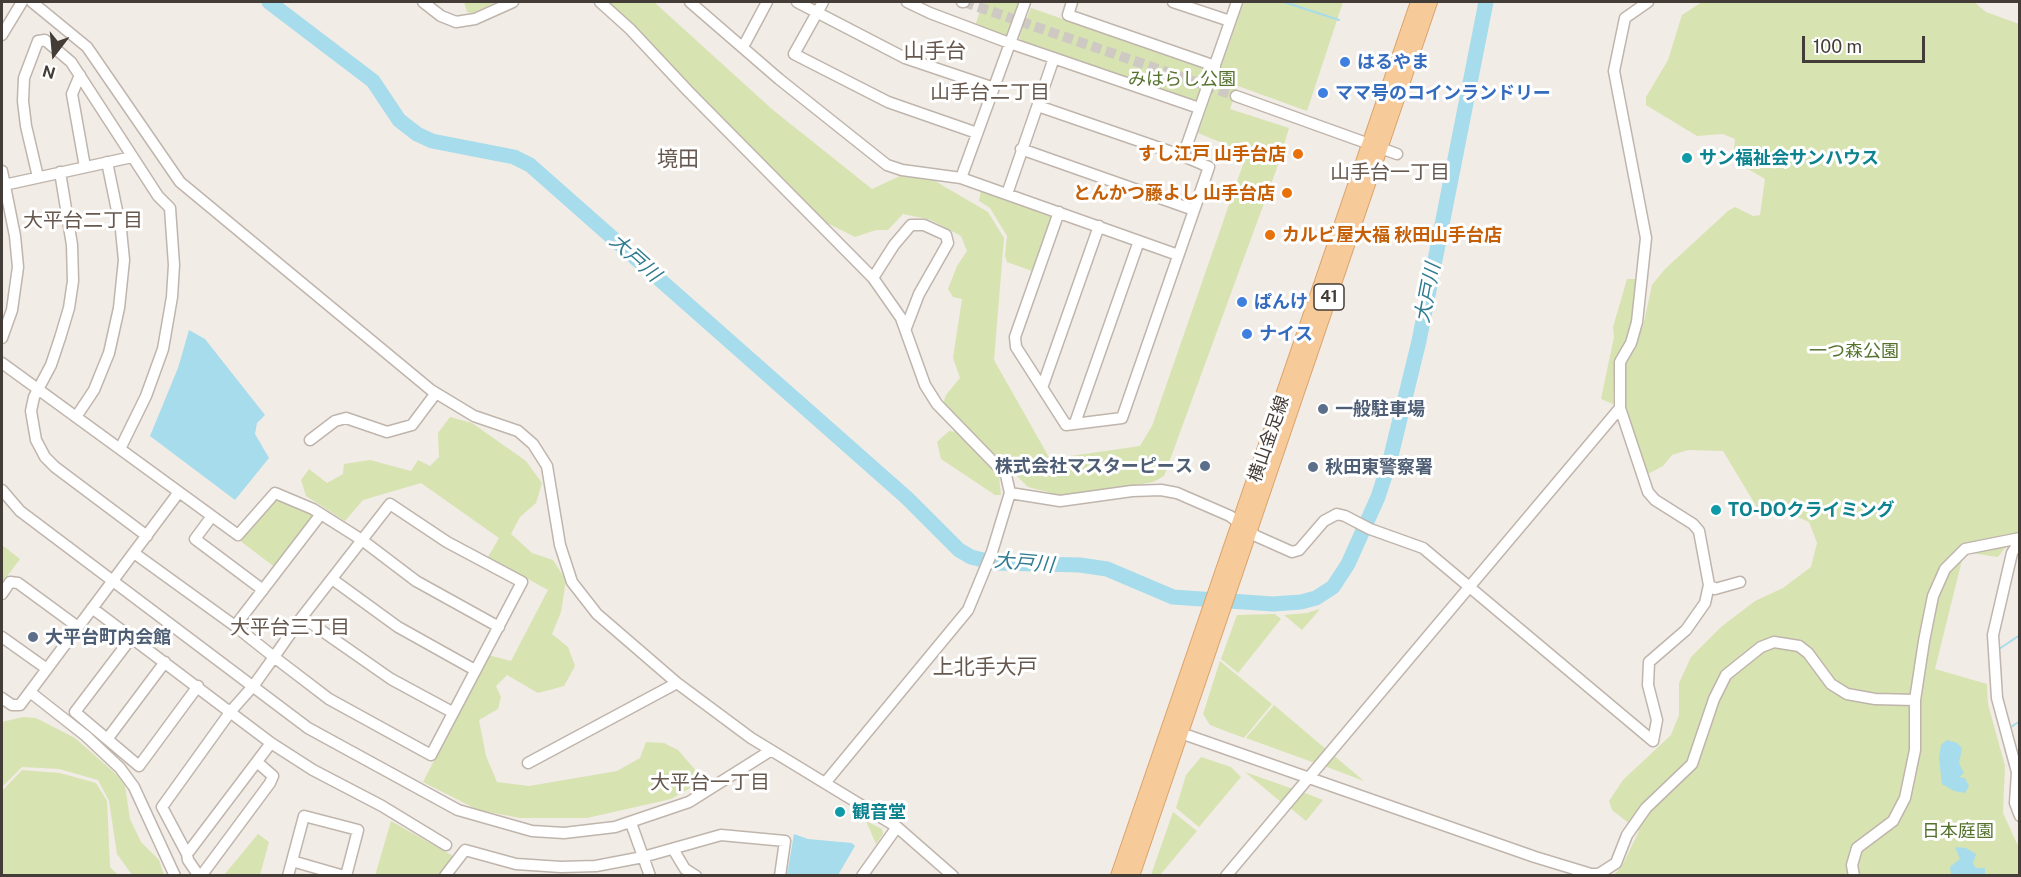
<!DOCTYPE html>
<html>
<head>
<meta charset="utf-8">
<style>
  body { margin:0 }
  #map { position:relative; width:2021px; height:877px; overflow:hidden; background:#f2ece6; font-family:"Public Sans",sans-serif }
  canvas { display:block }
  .frame { position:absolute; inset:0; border:3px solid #443c36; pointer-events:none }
  .north { position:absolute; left:24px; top:24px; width:60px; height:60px; -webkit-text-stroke:4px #fff; paint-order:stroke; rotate:196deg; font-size:16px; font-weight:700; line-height:24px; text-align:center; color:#443c36 }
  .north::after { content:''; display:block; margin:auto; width:21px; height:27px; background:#443c36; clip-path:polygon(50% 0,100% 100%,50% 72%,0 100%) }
  .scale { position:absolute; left:1802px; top:36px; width:123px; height:27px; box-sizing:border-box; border:3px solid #443c36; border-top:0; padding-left:8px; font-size:18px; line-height:21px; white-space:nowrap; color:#443c36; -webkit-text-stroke:4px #fff; paint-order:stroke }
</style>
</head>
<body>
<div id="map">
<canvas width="2021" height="877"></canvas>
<div class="frame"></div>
<div class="north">N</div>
<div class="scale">100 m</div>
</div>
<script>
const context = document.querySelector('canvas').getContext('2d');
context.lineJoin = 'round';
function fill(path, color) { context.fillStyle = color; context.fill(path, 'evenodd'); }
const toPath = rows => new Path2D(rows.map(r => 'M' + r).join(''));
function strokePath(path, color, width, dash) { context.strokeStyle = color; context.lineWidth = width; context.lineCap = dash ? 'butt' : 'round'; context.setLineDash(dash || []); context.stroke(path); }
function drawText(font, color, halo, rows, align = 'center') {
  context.font = font + ' "Public Sans","Noto Sans JP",sans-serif'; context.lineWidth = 6; context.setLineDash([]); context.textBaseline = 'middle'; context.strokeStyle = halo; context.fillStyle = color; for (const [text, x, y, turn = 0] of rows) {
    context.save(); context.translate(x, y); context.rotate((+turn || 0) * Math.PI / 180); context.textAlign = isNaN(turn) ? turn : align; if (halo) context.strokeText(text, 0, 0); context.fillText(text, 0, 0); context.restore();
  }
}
fill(toPath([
  [464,2,497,2,472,13,467,12],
  [607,2,654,2,773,110,872,189,900,176,935,181,988,212,1004,238,994,360,1050,459,1140,446,1152,426,1247,153,1198,133,1244,2,1343,2,1307,111,1238,86,1230,109,1289,128,1278,165,1164,476,1153,482,1067,497,1028,487,943,404,946,395,960,378,953,358,962,299,953,297,948,289,957,266,967,251,961,236,931,220,903,214,888,230,876,230,855,237,825,222],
  [983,2,1017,2,1019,6,1009,35,1004,36,975,26],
  [1702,2,1974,2,1986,12,2019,24,2019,530,1998,557,1964,552,1935,669,1987,684,1988,704,2005,766,2003,813,2019,848,2019,875,1614,875,1623,864,1639,831,1612,810,1609,801,1623,780,1671,735,1679,715,1679,683,1691,657,1721,627,1755,601,1783,588,1811,567,1817,543,1809,522,1786,512,1758,509,1723,451,1688,450,1672,455,1663,466,1646,475,1625,409,1623,366,1643,326,1652,285,1665,269,1728,211,1735,207,1753,216,1760,215,1765,179,1733,160,1735,139,1723,134,1697,136,1646,105,1646,97,1668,60,1682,15],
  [1031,8,1205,68,1208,72,1199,99,1192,102,1022,41,1019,37],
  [981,190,1054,214,1035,272,1007,262,1005,256,1007,236,990,208,979,201],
  [1627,279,1637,279,1631,334,1614,373,1613,404,1601,399,1614,337,1613,327],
  [450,417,472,423,526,461,542,483,536,503,520,517,511,534,532,553,553,560,566,580,561,612,552,634,568,647,575,666,564,686,538,693,507,675,496,686,501,697,498,709,479,720,486,756,497,782,529,786,617,771,640,758,646,742,664,743,678,750,704,780,671,799,587,818,520,818,478,810,423,782,488,655,511,661,548,590,488,557,499,538,421,483,363,500,345,521,306,496,301,480,309,469,327,483,343,474,344,464,370,460,411,471,418,460,430,466,439,457,438,433],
  [949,431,957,432,988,461,999,477,1001,495,995,495,941,459,937,442],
  [274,499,312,513,314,519,276,568,239,540],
  [2,545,20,559,2,583],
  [1320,609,1302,630,1284,615,1307,613],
  [1275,614,1281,619,1238,673,1221,659,1237,615],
  [1220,661,1272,704,1244,738,1210,725,1203,714],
  [1274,705,1327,750,1315,763,1246,738],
  [23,717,36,718,75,738,117,775,125,786,130,819,141,842,159,860,164,875,132,875,117,854,109,801,98,780,59,769,22,767,2,787,2,722],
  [1332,754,1364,781,1322,765],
  [1201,757,1231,767,1241,777,1199,827,1176,808,1186,775],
  [22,770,60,773,96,783,107,801,110,867,118,875,2,875,2,791],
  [1245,772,1293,789,1282,803],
  [1300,791,1323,800,1306,821,1288,806],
  [1173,812,1197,831,1160,875,1151,875],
  [391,821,453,856,441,875,375,876],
  [866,821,882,829,883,834,876,844],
  [258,834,269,842,260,875,224,875]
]), '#d7e3b1');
fill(toPath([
  [189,330,205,339,265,415,257,423,255,434,269,458,235,500,150,436,178,368],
  [1947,740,1957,743,1962,748,1959,763,1964,773,1959,777,1965,778,1969,786,1965,793,1954,791,1942,784,1939,758,1941,745],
  [794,834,808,839,852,843,855,846,838,875,787,875],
  [1955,847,1966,848,1976,854,1973,864,1976,868,1985,868,1985,875,1951,875,1950,867,1960,859]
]), '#a6dceb');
strokePath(toPath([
  [1284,2,1339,20],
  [1999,649,2020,635],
  [2011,727,2020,721]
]), '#a6dceb', 2);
strokePath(toPath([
  [269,2,373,81,399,120,417,134,432,141,514,157,530,165,907,498,959,550,971,557,995,563,1080,565,1107,569,1173,597,1273,604,1301,602,1316,598,1333,587,1348,564,1378,497,1390,460,1419,341,1486,2]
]), '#a6dceb', 15);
strokePath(toPath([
  [964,2,1236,96]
]), '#cfc9c3', 10, [10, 5]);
const minor = toPath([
  [32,2,87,47,180,182,431,390,474,416,518,431,533,444,547,466,560,545,572,582,597,614,677,683,751,738,897,827,953,876],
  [423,2,441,16,456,22,475,19,513,2],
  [600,2,630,29,688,91,873,278,901,318,925,385,937,404,1006,475,1010,493,992,552,968,610,825,783],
  [690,2,779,79,887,165,902,170,961,178,1178,255],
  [797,2,905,58,994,88],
  [823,2,794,54,888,102,977,133],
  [907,2,930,13,1004,41,1199,108],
  [962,2,964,2],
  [1072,2,1068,15,1215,66],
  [1173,2,1230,21],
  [2,35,22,2],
  [743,47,767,2],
  [80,75,72,94,85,167],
  [1236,96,1397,154],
  [1038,106,1183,156],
  [1021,149,1194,210],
  [2,171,15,236,18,267,12,310,2,338],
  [60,172,72,245,73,281,69,308,60,338,51,365,34,397,31,411,36,440,45,457,55,467,147,536],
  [38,177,26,126,23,101,24,78,38,41,45,40,71,62,158,196,170,208,174,265,172,297,163,349,146,396,120,449],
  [961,178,1025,2],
  [4,185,132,157],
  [1007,194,1054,58],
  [1059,212,1015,337,1016,347,1066,425,1122,418,1209,167,1183,156,1237,2],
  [873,278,894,245,911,225,924,225,946,235,948,243,919,294,906,328],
  [2,363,238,535,275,493,313,509,362,540,416,581,499,627],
  [1043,385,1099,226],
  [76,417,94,390,109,353,119,308,124,260,121,230,107,162],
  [1075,423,1139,241],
  [310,440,335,421,346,418,387,432,412,425,436,393],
  [2,490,20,511,308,728,458,810,532,831,564,833,615,827,689,802,770,751],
  [1010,493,1060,501,1132,491,1161,490,1177,493,1230,516,1256,536,1292,552,1299,550,1324,521,1337,514,1345,516,1370,529,1423,548,1653,741,1657,720,1648,685,1649,662,1686,630,1705,603,1709,585,1699,531,1693,524,1655,500,1648,492,1620,408,1620,362,1631,343,1637,322,1646,238,1614,71,1625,18,1648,2],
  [212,516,195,539,263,590],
  [2020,540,2012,553,1993,635,1997,698,2017,772,2015,803,2020,816],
  [134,553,235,626,274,657,329,699,431,755,522,582,447,542,390,504,302,617,274,657,254,685,231,711,162,807,187,854,271,743],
  [332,579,398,627,475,670],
  [1709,585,1715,589,1740,582],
  [2,594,10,582,18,583,78,627],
  [92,608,271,743,313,770,382,806,446,845],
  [302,617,391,679,452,712],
  [235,626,321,514],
  [2,637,47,669],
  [132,637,75,712,139,766,198,686],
  [30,692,86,736,120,768,134,787,175,876],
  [2,698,12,705,20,705,179,492],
  [1175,731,1535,857,1591,874,1599,874,1616,863,1627,835,1646,808,1692,764,1714,699,1726,675,1761,647,1774,642,1799,646,1808,653,1831,684,1847,694,1875,699,1915,700],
  [108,738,165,662],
  [528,763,677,683],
  [631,823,650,876],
  [673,849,685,869,696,876],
  [187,854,188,860,199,876],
  [292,861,344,876],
  [201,876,270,783,273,776,257,762],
  [288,876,304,816,358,830,346,876],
  [445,876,465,850,516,864,561,867,596,866,643,857,721,835,785,841,780,876],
  [862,876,897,827],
  [1226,876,1620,408],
  [1854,876,1852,865,1857,848,1893,821,1905,798,1915,750,1915,700,1924,641,1933,596,1945,569,1965,549,2020,538]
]);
const major = toPath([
  [1118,876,1418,2],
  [1132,876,1430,2]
]);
strokePath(minor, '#bfb5ac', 13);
strokePath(major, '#dba36b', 16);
strokePath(minor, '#fff', 10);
strokePath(major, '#f7ca9a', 14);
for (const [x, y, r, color] of [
  [1345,62,6,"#3f7fe0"],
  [1323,93,6,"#3f7fe0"],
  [1298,154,6,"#e8710a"],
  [1687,158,6,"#0f9aa8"],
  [1287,193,6,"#e8710a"],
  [1270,235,6,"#e8710a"],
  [1242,302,6,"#3f7fe0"],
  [1247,334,6,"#3f7fe0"],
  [1323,409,6,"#5c6f8a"],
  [1205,466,6,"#5c6f8a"],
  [1313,467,6,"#5c6f8a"],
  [1716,510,6,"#0f9aa8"],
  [33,637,6,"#5c6f8a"],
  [840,812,6,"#0f9aa8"]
]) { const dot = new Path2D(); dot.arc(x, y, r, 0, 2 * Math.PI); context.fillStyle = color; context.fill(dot); strokePath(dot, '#fff', 2); }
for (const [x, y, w] of [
  [1329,297,30]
]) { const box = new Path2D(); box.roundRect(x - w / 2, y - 13, w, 26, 4.5); context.fillStyle = '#fff'; context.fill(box); strokePath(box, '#443c36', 1.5); }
drawText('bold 16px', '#443c36', null, [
  ["41",1329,297]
]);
drawText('bold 18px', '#366cbe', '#fff', [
  ["はるやま",1357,62],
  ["ママ号のコインランドリー",1335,93],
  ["ぱんけ",1254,302],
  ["ナイス",1259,334]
], 'left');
drawText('18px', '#55722d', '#fff', [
  ["みはらし公園",1182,79],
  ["一つ森公園",1854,351],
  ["日本庭園",1958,831]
]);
drawText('bold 18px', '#c56008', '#fff', [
  ["すし江戸 山手台店",1286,154],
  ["とんかつ藤よし 山手台店",1275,193],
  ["カルビ屋大福 秋田山手台店",1282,235,"left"]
], 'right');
drawText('bold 18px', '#0d838f', '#fff', [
  ["サン福祉会サンハウス",1699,158],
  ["TO-DOクライミング",1728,510],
  ["観音堂",852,812]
], 'left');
drawText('bold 18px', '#4e5e75', '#fff', [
  ["一般駐車場",1335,409],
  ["株式会社マスターピース",1193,466,"right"],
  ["秋田東警察署",1325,467],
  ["大平台町内会館",45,637]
], 'left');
drawText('18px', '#443c36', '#fff', [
  ["横山金足線",1269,439,-71]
]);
drawText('20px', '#66584e', '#fff', [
  ["山手台二丁目",990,93],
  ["山手台一丁目",1390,173],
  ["大平台二丁目",83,221],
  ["大平台三丁目",290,628],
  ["大平台一丁目",710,783]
]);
drawText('italic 20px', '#317c91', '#fff', [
  ["大戸川",635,258,42],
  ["大戸川",1428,293,-79],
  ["大戸川",1024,563,5]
]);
drawText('21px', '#66584e', '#fff', [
  ["山手台",935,52],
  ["境田",678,160],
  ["上北手大戸",985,668]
]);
</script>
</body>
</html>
